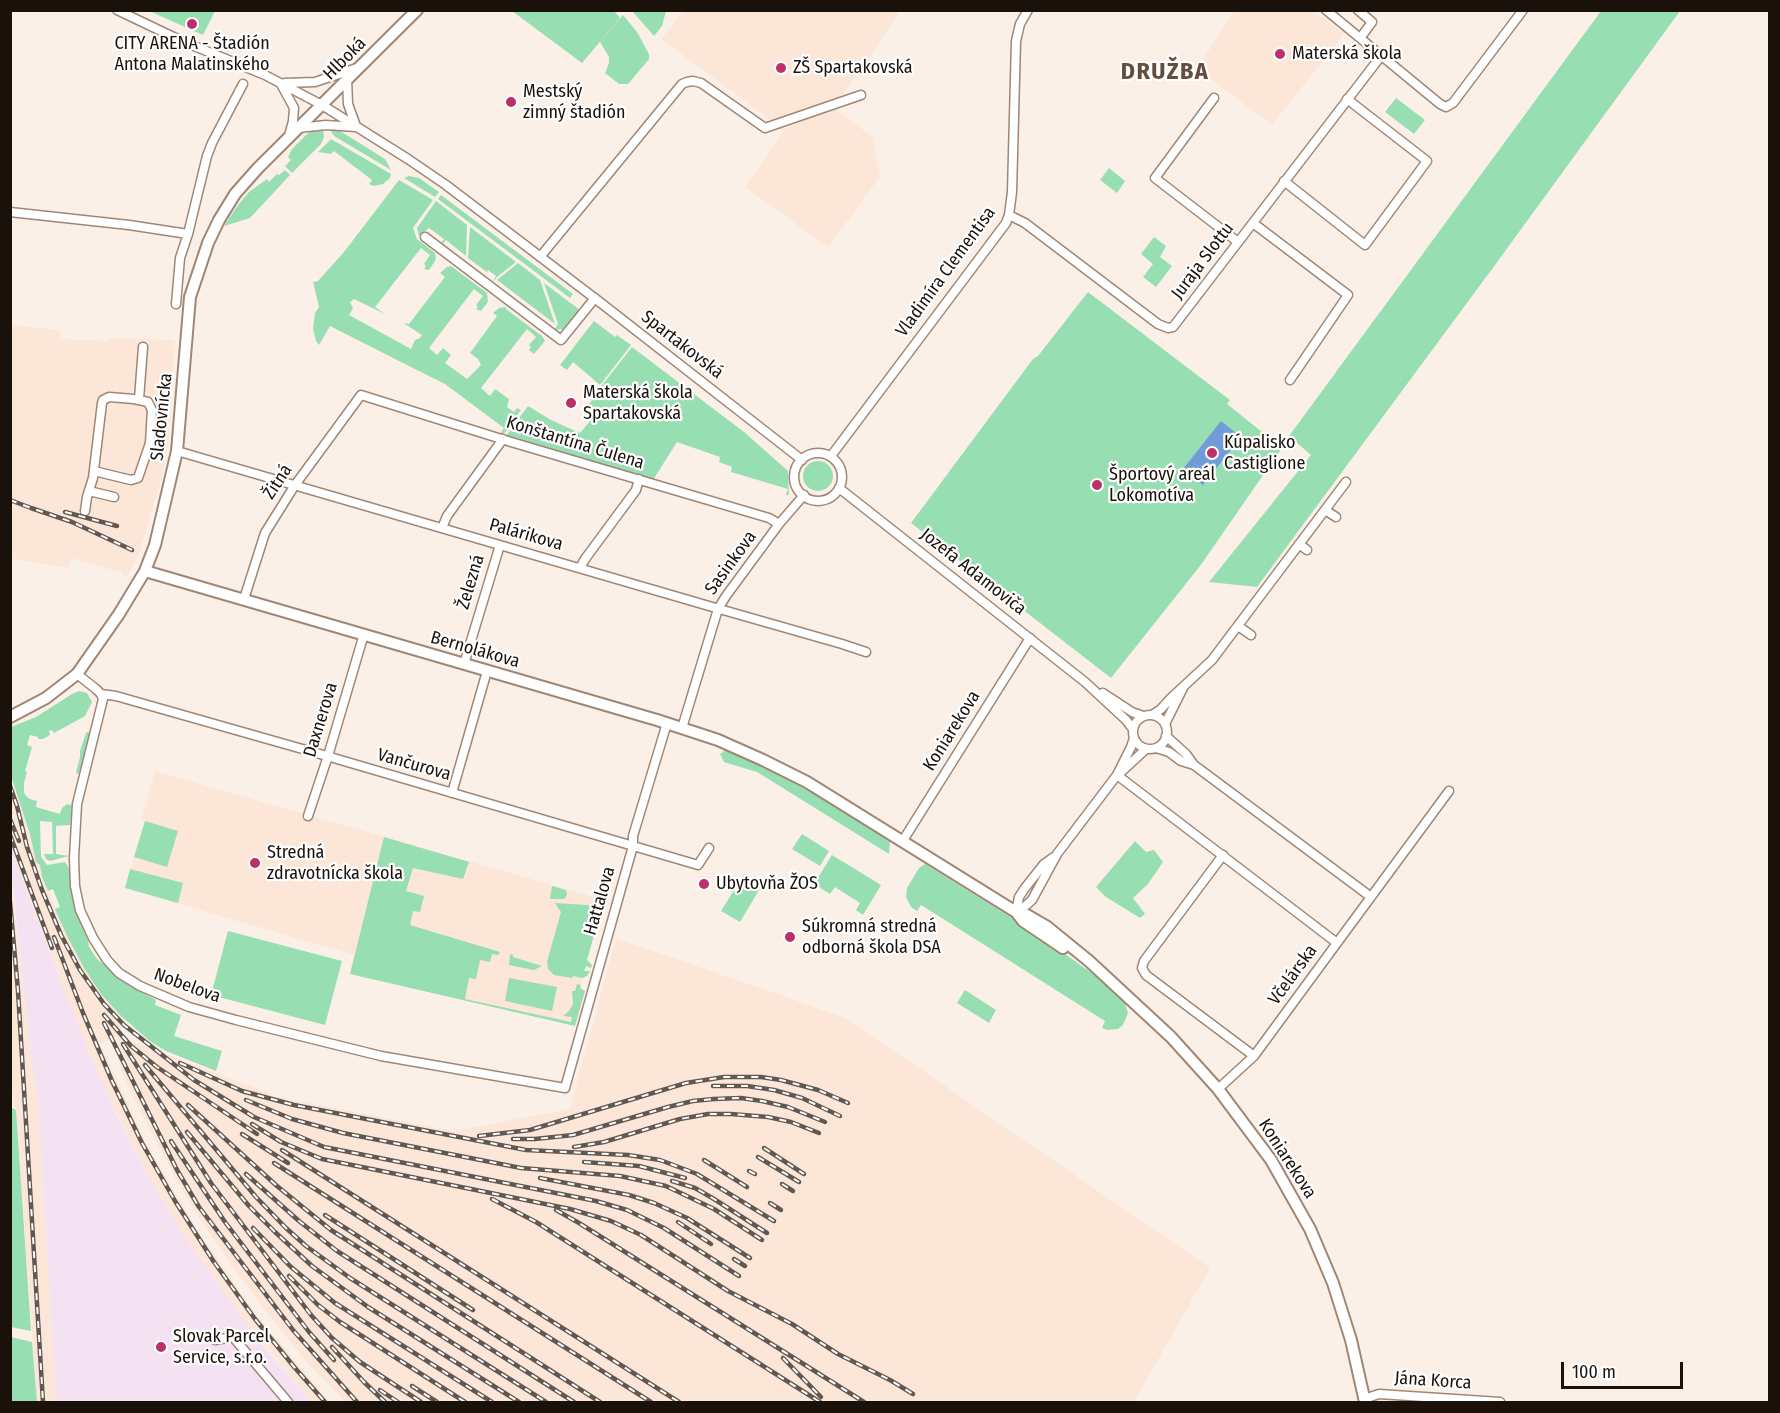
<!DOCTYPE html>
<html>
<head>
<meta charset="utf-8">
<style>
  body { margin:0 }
  #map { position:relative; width:1780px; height:1413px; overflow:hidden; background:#fbf0e8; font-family:"Fira Sans Condensed",sans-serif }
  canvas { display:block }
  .frame { position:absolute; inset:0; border:12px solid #1a110a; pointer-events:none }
  .scale { position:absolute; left:1561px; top:1362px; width:122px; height:27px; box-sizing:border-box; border:3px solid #1a110a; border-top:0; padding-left:8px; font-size:18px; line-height:21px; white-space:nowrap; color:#1a110a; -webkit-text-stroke:4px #fff; paint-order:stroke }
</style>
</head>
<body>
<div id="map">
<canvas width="1780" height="1413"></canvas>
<div class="frame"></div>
<div class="scale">100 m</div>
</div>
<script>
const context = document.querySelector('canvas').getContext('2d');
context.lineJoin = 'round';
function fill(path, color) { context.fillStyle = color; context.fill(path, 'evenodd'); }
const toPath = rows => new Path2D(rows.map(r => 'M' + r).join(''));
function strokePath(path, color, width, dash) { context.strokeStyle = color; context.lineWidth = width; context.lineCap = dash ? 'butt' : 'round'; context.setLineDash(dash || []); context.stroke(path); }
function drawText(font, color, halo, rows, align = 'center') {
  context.font = font + ' "Fira Sans Condensed",sans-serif'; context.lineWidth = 4.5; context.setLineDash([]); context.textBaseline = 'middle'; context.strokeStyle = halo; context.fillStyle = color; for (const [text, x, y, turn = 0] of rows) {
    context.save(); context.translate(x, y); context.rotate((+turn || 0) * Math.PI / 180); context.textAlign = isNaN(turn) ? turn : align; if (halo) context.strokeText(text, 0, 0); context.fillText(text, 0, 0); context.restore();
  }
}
fill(toPath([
  [10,851,12,851,34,910,33,913,35,919,38,920,39,924,59,976,58,980,62,984,86,1043,85,1046,88,1055,91,1056,117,1115,149,1177,185,1237,225,1294,265,1348,312,1402,56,1402,38,1102,31,1060,11,871]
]), '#f4e2f3');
fill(toPath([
  [684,11,899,11,899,14,841,97,772,121,661,39],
  [1234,11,1314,11,1344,34,1272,125,1197,69],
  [833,108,873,137,880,177,828,247,745,187,786,128],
  [10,325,59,330,62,339,109,341,110,338,175,340,168,445,163,473,139,554,126,578,120,572,71,558,68,568,11,559],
  [155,771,604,900,585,968,580,988,585,991,575,1026,350,974,354,955,125,888,145,821,141,821],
  [10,776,30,834,36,862,40,865,42,877,67,936,84,968,101,994,121,1016,118,1036,282,1098,454,1131,570,1109,616,938,846,1018,1210,1268,1134,1402,345,1402,303,1358,263,1308,229,1262,192,1207,149,1129,120,1068,118,1036,100,1044,145,1141,197,1230,258,1317,330,1402,312,1402,245,1322,185,1237,149,1177,105,1089,91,1056,88,1055,85,1046,86,1043,62,985,58,979,59,976,38,921,35,920,33,913,34,910,12,851,11,851],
  [10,871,31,1060,38,1102,56,1402,37,1402,16,1110,10,1084]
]), '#fbe6d7');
fill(toPath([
  [149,11,215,11,203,35],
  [512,11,614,11,620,18,582,63],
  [632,11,666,11,662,26,654,36],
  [1601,11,1680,11,1495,265,1257,587,1209,582,1311,455,1289,436],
  [623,15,637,32,649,54,649,59,644,65,628,84,619,84,605,73,609,63,609,57,600,42],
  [1396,98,1425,120,1414,134,1385,112],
  [323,128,324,137,321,144,292,173,285,166,291,160,288,157,292,149,306,135,313,130],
  [329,128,340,131,385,159,391,170,334,136],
  [331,139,391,174,390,178,383,184,374,186,369,184,372,180,334,151,331,154,318,152],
  [1109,168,1125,181,1117,193,1100,180],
  [285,170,290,175,250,218,224,226,238,205,249,192,267,179,269,182,277,174,279,175],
  [409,176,419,178,439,192,435,197,404,178],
  [399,180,433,200,413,228,417,239,435,253,436,258,435,261,429,270,424,269,426,266,424,264,430,255,421,248,375,307,385,314,354,299,350,302,353,308,349,315,411,349,415,340,420,338,422,335,405,324,406,323,409,324,445,277,440,273,447,267,451,266,487,293,488,302,481,311,476,309,478,307,476,305,483,296,474,289,429,348,437,355,443,348,451,355,445,363,467,379,481,365,478,359,470,353,497,316,493,313,499,308,506,307,506,309,542,336,545,341,534,354,529,350,531,347,529,345,536,337,527,329,481,388,490,396,495,389,509,399,507,407,514,412,517,408,521,410,503,435,500,434,504,428,445,384,407,365,330,326,319,345,316,341,313,329,315,313,319,307,313,282,318,281,344,252],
  [441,195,573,294,570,298,438,199],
  [436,201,467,225,466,256,446,240,442,245,440,244,444,239,429,228,419,236,417,228],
  [470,227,516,262,497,277,492,283,496,276,488,270,487,272,468,258],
  [1154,237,1166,246,1160,257,1172,266,1156,287,1143,277,1153,264,1141,254],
  [518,263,540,280,555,324,497,280],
  [544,283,580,310,564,329,554,330,558,324],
  [1088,292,1230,400,1227,404,1282,448,1200,566,1111,678,911,523,1033,359,1038,356],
  [594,321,615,337,617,335,631,345,600,385,573,362,567,370,560,365],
  [632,347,744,432,788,471,789,495,786,495,788,489,731,472,732,467,719,462,720,457,677,442,653,480,506,436,528,406,551,420,580,433,595,415,597,415,597,412,588,405,593,399,592,398],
  '803 476a15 15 0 1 1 30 0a15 15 0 1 1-30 0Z',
  [79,691,87,693,92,702,85,716,54,733,52,730,49,731,50,735,43,739,38,739,38,737,30,735,27,745,32,747,25,771,27,772,24,783,24,793,27,797,30,799,37,801,36,807,60,814,62,808,67,804,71,805,72,808,70,825,56,826,56,854,69,856,50,861,46,859,44,854,53,854,52,822,40,821,41,857,47,865,65,862,70,870,77,914,88,940,89,947,97,959,128,985,156,1000,155,1005,181,1015,174,1036,222,1051,216,1071,166,1051,151,1042,121,1016,101,994,84,968,67,936,55,909,60,907,53,889,48,891,42,877,40,865,36,862,30,834,11,776,11,727,36,717,72,694],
  [88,732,91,735,79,773,77,774,76,773,80,757,80,751,86,733],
  [724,751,729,751,771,770,820,797,890,841,889,854,757,772,724,762,720,754],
  [145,821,178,831,167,867,134,857],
  [802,834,829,851,820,866,792,849],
  [384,837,469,862,463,879,413,868,406,891,424,896,420,912,413,911,410,925,500,952,498,955,492,954,490,962,480,960,476,979,469,978,465,999,571,1022,572,1017,563,1016,569,1011,573,1004,572,991,575,991,577,984,581,985,580,988,585,991,575,1026,350,974],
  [1135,841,1146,852,1154,850,1163,862,1148,884,1133,898,1145,914,1140,918,1106,897,1096,887],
  [832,855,881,885,863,915,856,910,860,903,835,887,830,894,814,884],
  [925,864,1028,928,1096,976,1124,1000,1128,1013,1123,1025,1118,1029,1107,1030,1102,1028,1105,1021,921,905,917,911,911,907,906,897,907,888,919,868],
  [130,869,183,883,178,903,125,888],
  [744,874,762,885,740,922,721,911],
  [552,886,566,890,567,895,564,899,550,899],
  [555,903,602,906,587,960,592,965,591,968,586,966,584,971,590,971,587,976,582,978,573,976,572,978,554,975,548,969,547,962,561,912],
  [228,931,342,961,325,1025,211,995],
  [510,954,513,955,513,957,542,966,534,970,509,965],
  [509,978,557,987,552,1011,505,1001],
  [965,990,996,1010,989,1023,957,1003],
  [10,1107,16,1110,31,1331,11,1327],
  [11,1337,32,1342,37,1402,11,1402]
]), '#98deb3');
fill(toPath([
  [1221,421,1241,437,1203,485,1183,469]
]), '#719cd7');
const minor = toPath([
  [117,10,182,41,265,75,322,105,408,159,446,185,601,303,802,460],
  [1326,10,1440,104,1446,107,1453,103,1523,10],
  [1358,10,1372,22,1361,37],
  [347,79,348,104,356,126],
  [285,83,315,82,357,68],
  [281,84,294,108,293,121,289,136],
  [1214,98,1155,178,1238,242],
  [298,128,326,125,356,127],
  [1284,181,1365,245,1427,161,1347,99],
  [10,212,129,225,188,234,207,156,212,143,243,84],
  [1009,215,1025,223,1158,324,1168,328,1173,327,1381,56],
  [1253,223,1348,295,1290,380],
  [425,237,561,340,595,298],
  [540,257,682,84,687,82,693,81,701,83,765,128,861,95],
  [176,304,180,258,188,234],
  [139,399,143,347],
  [177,451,709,606,842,644,866,652],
  '794 477a24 24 0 1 1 48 0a24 24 0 1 1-48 0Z',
  [831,456,1006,223,1009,215,1012,192,1016,41,1020,24,1028,10],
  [839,488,1085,682,1126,720,1133,729],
  [89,491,114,497],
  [1325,510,1336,517],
  [85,511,87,497,93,478,102,403,103,400,109,397,134,399,148,402,152,410,150,443,138,478,131,480,94,471],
  [442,528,447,516,503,439],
  [1299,544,1307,550],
  [580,568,585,559,636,490,639,479],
  [244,599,265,533,295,485,361,395,511,442,769,518,779,524],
  [1238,626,1251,635],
  [464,664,500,545],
  [77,674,96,689,101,694,103,699,77,804,74,858,75,886,80,910,93,938,107,960,119,973,140,986,189,1007,236,1020,381,1056,565,1088,633,846,633,836,667,723],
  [1103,693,1132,712,1143,716],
  [101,694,116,696,320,754,698,865,709,848],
  '1133 732a17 17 0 1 1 34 0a17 17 0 1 1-34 0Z',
  [1152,715,1161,709,1171,698,1212,660,1346,482],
  [1165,724,1183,688],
  [682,728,718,609,726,596,779,524,804,495],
  [1166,736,1186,754,1194,765,1371,897],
  [1156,748,1169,752,1181,761,1194,765],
  [1120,773,1146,749],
  [1117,775,1337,943,1254,1056,1218,1089],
  [452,793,487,671],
  [308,816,328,756,364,634],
  [902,842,1030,638],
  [1223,855,1144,961,1142,968,1146,975,1254,1056],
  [1016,912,1023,908,1032,900,1057,854,1117,775,1131,747,1134,738],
  [1016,912,1019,897,1025,888,1044,864,1054,857],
  [1337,943,1449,791],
  [215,1340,233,1337,288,1402],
  [1364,1399,1379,1394,1500,1402]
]);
const tertiary = toPath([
  [145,571,657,720,718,740,763,760,807,782,1016,912,1027,915,1046,926,1089,961,1171,1037,1218,1089,1271,1160,1310,1229,1333,1283,1351,1340,1365,1402],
  [10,717,46,698,77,674,119,614,145,571,155,545,177,451,190,297,208,243,219,220,235,194,258,168,417,10],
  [1016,912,1023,921,1063,948]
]);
strokePath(minor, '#a08775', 11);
strokePath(tertiary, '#a08775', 14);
strokePath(minor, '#fff', 8);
strokePath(tertiary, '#fff', 10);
const rail = toPath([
  [10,500,31,508,72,522,132,550],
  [65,512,117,526],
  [10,786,17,806,27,847,42,890,61,935,80,970,104,1004,124,1025,194,1080,254,1117,324,1147,596,1201,627,1210,664,1228,739,1276],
  [10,819,19,841],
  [10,835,52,948],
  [10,902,18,991,43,1402],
  [54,937,83,1013,112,1081,142,1143,175,1201,214,1262,255,1319,295,1368,325,1402],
  [104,1015,131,1046,157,1067,257,1134],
  [104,1023,177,1170,199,1207,293,1330,357,1402],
  [123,1044,211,1183,311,1315,332,1338,360,1362,421,1402],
  [180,1063,242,1091,294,1105,526,1150,628,1155,660,1160,697,1174,774,1221],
  [145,1065,256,1197,286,1228,306,1246,350,1278,546,1402],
  [713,1086,747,1086,774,1090,802,1098,840,1116],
  [246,1100,292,1119,343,1133,521,1168,620,1176,666,1186,714,1209,762,1240],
  [188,1105,277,1186,331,1230,600,1402],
  [252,1124,281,1142,322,1159,570,1209,611,1221,641,1235,728,1291,792,1324,838,1354,890,1380,913,1394],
  [187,1132,249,1206,275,1232,312,1266,368,1307,519,1402],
  [242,1134,288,1163],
  [479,1136,530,1130,686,1083,724,1077,761,1077,781,1080,818,1090,848,1103],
  [513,1139,535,1139,573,1135,668,1107,693,1101,714,1099,741,1098,762,1101,788,1107,825,1122],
  [171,1141,225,1222,309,1332,334,1360],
  [574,1147,604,1142,680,1119,708,1114,731,1114,768,1117,791,1122,819,1133],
  [764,1148,804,1174],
  [282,1150,679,1402],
  [758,1157,799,1182],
  [704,1160,747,1187],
  [584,1162,639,1166,685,1178],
  [274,1163,651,1402],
  [749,1171,755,1174],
  [246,1174,299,1221,337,1251,574,1402],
  [540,1178,629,1195,654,1203,687,1218,750,1258],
  [672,1181,695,1188,714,1199,767,1233],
  [782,1184,793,1191],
  [492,1199,536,1222,820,1402],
  [770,1203,781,1210],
  [556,1210,579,1223,864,1402],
  [325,1215,473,1310],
  [678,1222,711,1244],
  [253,1228,291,1267,335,1303,492,1402],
  [734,1259,745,1266],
  [289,1276,318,1305,340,1322,465,1402],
  [332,1347,364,1382,385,1402],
  [783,1358,821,1397],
  [412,1386,437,1402],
  [380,1390,398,1402]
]);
strokePath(rail, '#615851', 4.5);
strokePath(rail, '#fff', 2, [7]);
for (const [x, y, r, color] of [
  [192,24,6,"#bb3068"],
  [1280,54,6,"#bb3068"],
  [781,68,6,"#bb3068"],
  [511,102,6,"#bb3068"],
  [571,403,6,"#bb3068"],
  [1212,453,6,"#bb3068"],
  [1097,485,6,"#bb3068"],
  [255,863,6,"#bb3068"],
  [704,884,6,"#bb3068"],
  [790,937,6,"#bb3068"],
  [161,1347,6,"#bb3068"]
]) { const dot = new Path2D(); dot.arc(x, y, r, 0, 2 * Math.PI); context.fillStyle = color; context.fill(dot); strokePath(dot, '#fff', 2); }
drawText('18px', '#1a110a', '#fff', [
  ["CITY ARENA - Štadión",192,44,"center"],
  ["Antona Malatinského",192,65,"center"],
  ["Materská škola",1292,54],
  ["ZŠ Spartakovská",793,68],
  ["Mestský",523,92],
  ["zimný štadión",523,113],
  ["Materská škola",583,393],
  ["Spartakovská",583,414],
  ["Kúpalisko",1224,443],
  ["Castiglione",1224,464],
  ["Športový areál",1109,475],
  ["Lokomotíva",1109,496],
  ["Stredná",267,853],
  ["zdravotnícka škola",267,874],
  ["Ubytovňa ŽOS",716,884],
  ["Súkromná stredná",802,927],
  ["odborná škola DSA",802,948],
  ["Slovak Parcel",173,1337],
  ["Service, s.r.o.",173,1358]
], 'left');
drawText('18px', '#1a110a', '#fff', [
  ["Hlboká",345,59,-45],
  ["Juraja Slottu",1203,261,-53],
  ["Vladimíra Clementisa",946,272,-54],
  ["Spartakovská",682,345,38],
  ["Sladovnícka",162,417,-84],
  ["Konštantína Čulena",575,443,17],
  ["Žitná",278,482,-57],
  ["Palárikova",526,535,16],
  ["Sasinkova",731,563,-54],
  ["Jozefa Adamoviča",973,572,38],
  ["Železná",471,582,-73],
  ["Bernolákova",475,650,16],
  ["Daxnerova",321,720,-73],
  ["Koniarekova",952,731,-58],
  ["Vančurova",414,765,16],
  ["Hattalova",600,901,-74],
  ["Včelárska",1293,975,-54],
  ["Nobelova",187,986,20],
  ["Koniarekova",1287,1159,57],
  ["Jána Korca",1433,1381,4]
]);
context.letterSpacing = '1.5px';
drawText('bold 24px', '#664e3e', '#fff', [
  ["DRUŽBA",1165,72]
]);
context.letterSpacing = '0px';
</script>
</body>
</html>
